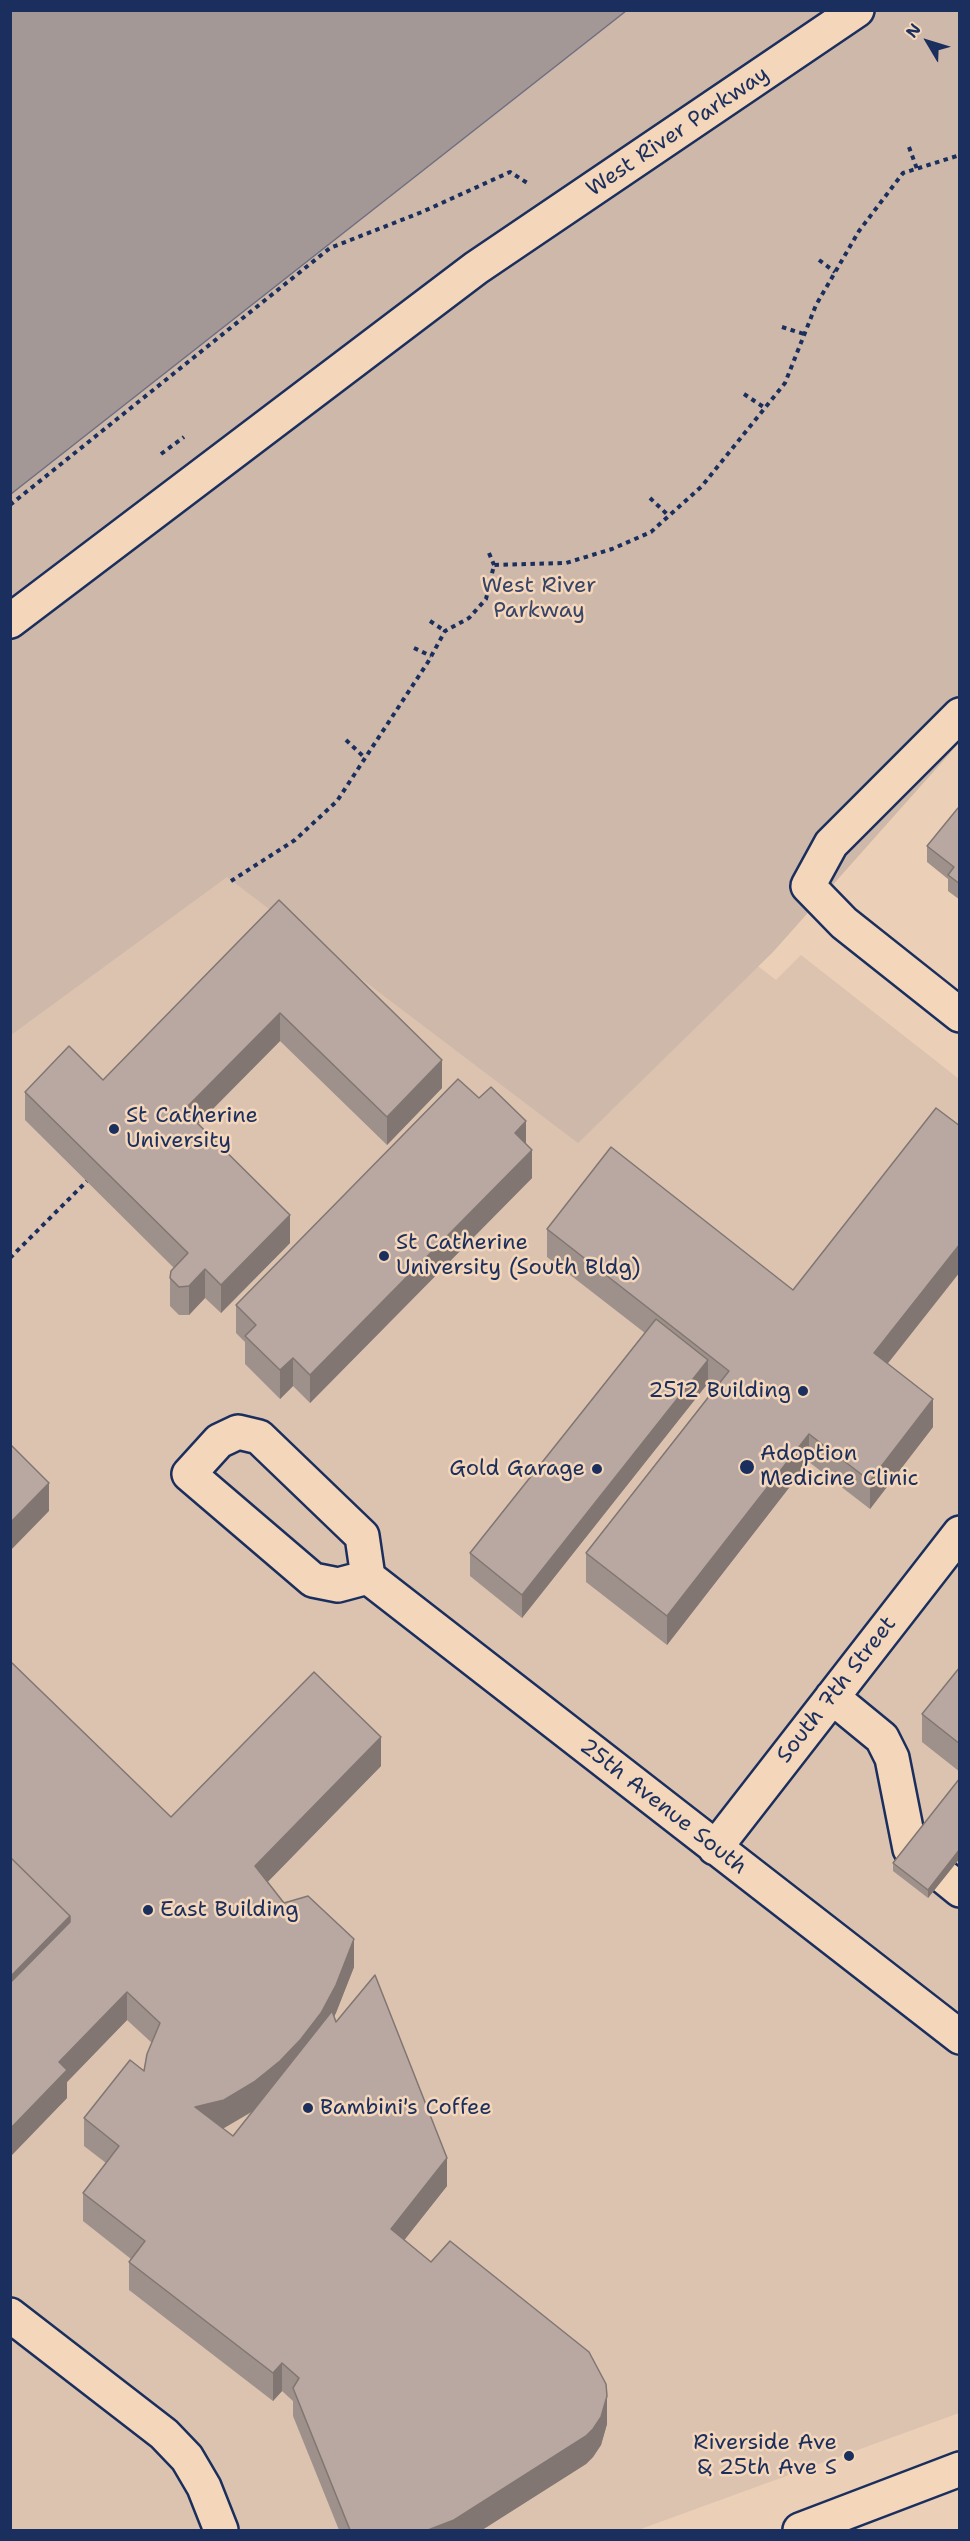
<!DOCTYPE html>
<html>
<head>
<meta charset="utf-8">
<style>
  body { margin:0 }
  #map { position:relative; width:970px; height:2541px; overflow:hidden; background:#ebcfb6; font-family:"Shantell Sans",sans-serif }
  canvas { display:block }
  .frame { position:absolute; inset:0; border:12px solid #1b2f5e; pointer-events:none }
  .north { position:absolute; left:898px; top:12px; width:60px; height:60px; -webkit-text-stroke:4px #f4d6ba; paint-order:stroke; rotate:308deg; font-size:16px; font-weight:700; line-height:24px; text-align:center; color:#1b2f5e }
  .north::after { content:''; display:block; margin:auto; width:21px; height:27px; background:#1b2f5e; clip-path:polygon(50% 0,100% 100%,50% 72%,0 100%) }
</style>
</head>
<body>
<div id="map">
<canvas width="970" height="2541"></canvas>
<div class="frame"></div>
<div class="north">N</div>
</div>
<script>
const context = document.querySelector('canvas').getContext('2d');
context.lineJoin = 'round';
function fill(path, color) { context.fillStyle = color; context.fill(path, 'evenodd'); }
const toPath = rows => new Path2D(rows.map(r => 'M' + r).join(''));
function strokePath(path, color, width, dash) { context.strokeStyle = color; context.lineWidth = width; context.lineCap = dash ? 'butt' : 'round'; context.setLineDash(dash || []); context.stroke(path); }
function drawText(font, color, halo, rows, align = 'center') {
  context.font = font + ' "Shantell Sans",sans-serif'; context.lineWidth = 5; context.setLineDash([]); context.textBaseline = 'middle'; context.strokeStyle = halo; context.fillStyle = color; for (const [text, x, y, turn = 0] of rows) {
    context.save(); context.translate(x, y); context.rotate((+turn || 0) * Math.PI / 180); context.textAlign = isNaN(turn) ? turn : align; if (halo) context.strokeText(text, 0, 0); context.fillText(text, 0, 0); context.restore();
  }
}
fill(toPath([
  [258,829,746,957,776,980,801,955,959,1079,959,2413,638,2530,11,2530,10,1009]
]), '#dcc3b0');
fill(toPath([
  [626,11,959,11,959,743,773,952,578,1143,227,877,11,1035,11,494]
]), '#cdb8a9');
const water = toPath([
  [11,10,626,10,626,11,11,494,11,10]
]);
fill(water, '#a49897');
strokePath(water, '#6d6e80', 1.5);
const minor = toPath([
  [10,621,476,268,857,10],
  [960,715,831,844,808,886,844,923,960,1015],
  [368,1577,338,1585,313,1580,189,1474,219,1441,238,1432,259,1437,362,1536,368,1577,960,2037],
  [832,1697,882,1738,892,1758,910,1849],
  [715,1848,960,1533],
  [944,1877,960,1890],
  [10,2315,164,2434,187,2458,204,2487,221,2530],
  [800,2530,960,2469]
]);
strokePath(minor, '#1b2f5e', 38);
strokePath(toPath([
  [909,147,917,169],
  [819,260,835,272],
  [782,327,804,334],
  [744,394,765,408],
  [161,454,184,437],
  [650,498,669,516],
  [10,505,330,248,422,212,510,172,529,184],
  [489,553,494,565],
  [430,621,445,631],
  [414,648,431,656],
  [346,740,365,758],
  [231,881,295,840,337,801,428,662,445,631,469,618,486,599,494,565,566,563,612,549,651,532,702,486,785,383,816,305,859,231,903,173,960,155],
  [10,1258,87,1181]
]), '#1b2f5e', 4, [4.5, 4.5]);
strokePath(minor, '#f4d6ba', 33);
fill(toPath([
  [960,809,960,900,948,891,948,879,927,862,927,846],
  [279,900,442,1088,387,1145,280,1041,198,1124,290,1243,221,1313,205,1298,189,1315,179,1315,170,1306,170,1278,174,1268,25,1120,25,1092,103,1080],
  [526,1144,532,1178,310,1403,293,1386,280,1399,245,1364,245,1342,236,1333,236,1305],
  [547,1229,888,1364,933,1427,870,1509,809,1462,667,1645,586,1582,586,1553,715,1388,708,1383,522,1618,470,1576,470,1553,645,1333,547,1257],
  [10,1661,171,1817,381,1766,267,1882,284,1903,354,1967,334,2017,336,2022,447,2186,404,2240,607,2424,601,2445,593,2457,586,2464,482,2530,339,2530,293,2416,293,2401,282,2391,273,2401,129,2290,129,2262,131,2259,83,2221,83,2193,106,2163,84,2146,84,2118,144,2071,152,2043,127,2020,67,2082,67,2098,10,2157],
  [252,2112,233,2136,223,2128,224,2128],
  [960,1667,960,1772,922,1742,922,1714],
  [960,1778,960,1858,928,1898,893,1871,893,1863]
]), '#9e908a');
fill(toPath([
  [280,1013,280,1041,184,1138,184,1110],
  [442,1060,442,1088,387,1145,387,1117],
  [526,1121,526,1149,515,1133],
  [532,1150,532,1178,310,1403,310,1375],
  [290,1215,290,1243,221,1313,221,1285],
  [960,1244,960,1272,874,1381,874,1353],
  [205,1269,205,1298,189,1315,189,1286],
  [293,1358,293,1386,280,1399,280,1370],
  [708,1360,708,1383,522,1618,522,1595],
  [933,1399,933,1427,870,1509,870,1481],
  [809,1434,809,1462,667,1645,667,1616],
  [49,1483,49,1511,10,1551,10,1523],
  [381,1737,381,1766,255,1895,255,1866],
  [960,1849,960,1858,928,1898,928,1890],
  [70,1916,70,1951,10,2012,10,1977],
  [354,1939,354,1967,336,2013,321,2041,254,2110,224,2128,195,2135,195,2107],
  [127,1992,127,2020,67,2082,67,2098,10,2157,10,2129,59,2062],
  [447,2158,447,2186,391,2257,391,2229],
  [282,2363,282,2391,273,2401,273,2373],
  [607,2396,607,2424,601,2445,593,2457,586,2464,482,2530,428,2530]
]), '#817671');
const building = toPath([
  [958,808,960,809,960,884,948,875,954,867,927,846,958,808],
  [279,900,442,1060,387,1117,280,1013,184,1110,290,1215,221,1285,205,1269,189,1286,179,1287,170,1278,171,1271,188,1253,25,1092,69,1046,103,1080,279,900],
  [458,1079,479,1098,491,1087,526,1121,515,1133,532,1150,310,1375,293,1358,280,1370,245,1336,256,1325,236,1305,458,1079],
  [936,1108,960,1126,960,1244,874,1353,933,1399,870,1481,809,1434,667,1616,586,1553,729,1371,547,1229,611,1147,793,1290,936,1108],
  [656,1319,708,1360,522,1595,470,1553,656,1319],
  [10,1444,49,1483,10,1523,10,1444],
  [10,1661,171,1817,314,1672,381,1737,255,1866,284,1903,308,1896,354,1939,336,1985,321,2013,301,2039,280,2061,254,2082,224,2100,195,2107,233,2136,332,2011,336,2022,375,1975,447,2158,391,2229,431,2262,450,2241,589,2352,606,2384,607,2396,601,2417,593,2429,586,2436,454,2520,428,2530,350,2530,293,2388,299,2378,282,2363,273,2373,129,2262,145,2241,83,2193,119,2146,84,2118,130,2060,144,2071,147,2054,160,2023,127,1992,59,2062,67,2070,10,2129,10,1983,70,1922,70,1916,10,1857,10,1661],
  [960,1667,960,1744,922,1714,960,1667],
  [960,1778,960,1849,928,1890,893,1863,960,1778],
  [10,1857,70,1916,10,1977,10,1857]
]);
fill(building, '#b8a8a1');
strokePath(building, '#817671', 1.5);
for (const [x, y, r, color] of [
  [114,1129,6,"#1b2f5e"],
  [384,1256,6,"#1b2f5e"],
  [803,1391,6,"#1b2f5e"],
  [747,1467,8,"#1b2f5e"],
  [597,1469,6,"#1b2f5e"],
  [148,1910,6,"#1b2f5e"],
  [308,2108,6,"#1b2f5e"],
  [849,2456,6,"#1b2f5e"]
]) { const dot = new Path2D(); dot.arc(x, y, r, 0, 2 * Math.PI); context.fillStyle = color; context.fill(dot); strokePath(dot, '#f4d6ba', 2); }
drawText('22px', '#1b2f5e', '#f4d6ba', [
  ["West River Parkway",678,132,-34],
  ["South 7th Street",837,1690,-52],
  ["25th Avenue South",663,1807,38]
]);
drawText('22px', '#364469', '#f4d6ba', [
  ["West River",539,586],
  ["Parkway",539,611]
]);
drawText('22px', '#1b2f5e', '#f4d6ba', [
  ["St Catherine",126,1116],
  ["University",126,1141],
  ["St Catherine",396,1243],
  ["University (South Bldg)",396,1268],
  ["2512 Building",791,1391,"right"],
  ["Adoption",760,1454],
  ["Medicine Clinic",760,1479],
  ["Gold Garage",585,1469,"right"],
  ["East Building",160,1910],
  ["Bambini's Coffee",320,2108],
  ["Riverside Ave",837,2443,"right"],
  ["& 25th Ave S",837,2468,"right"]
], 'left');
</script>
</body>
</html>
